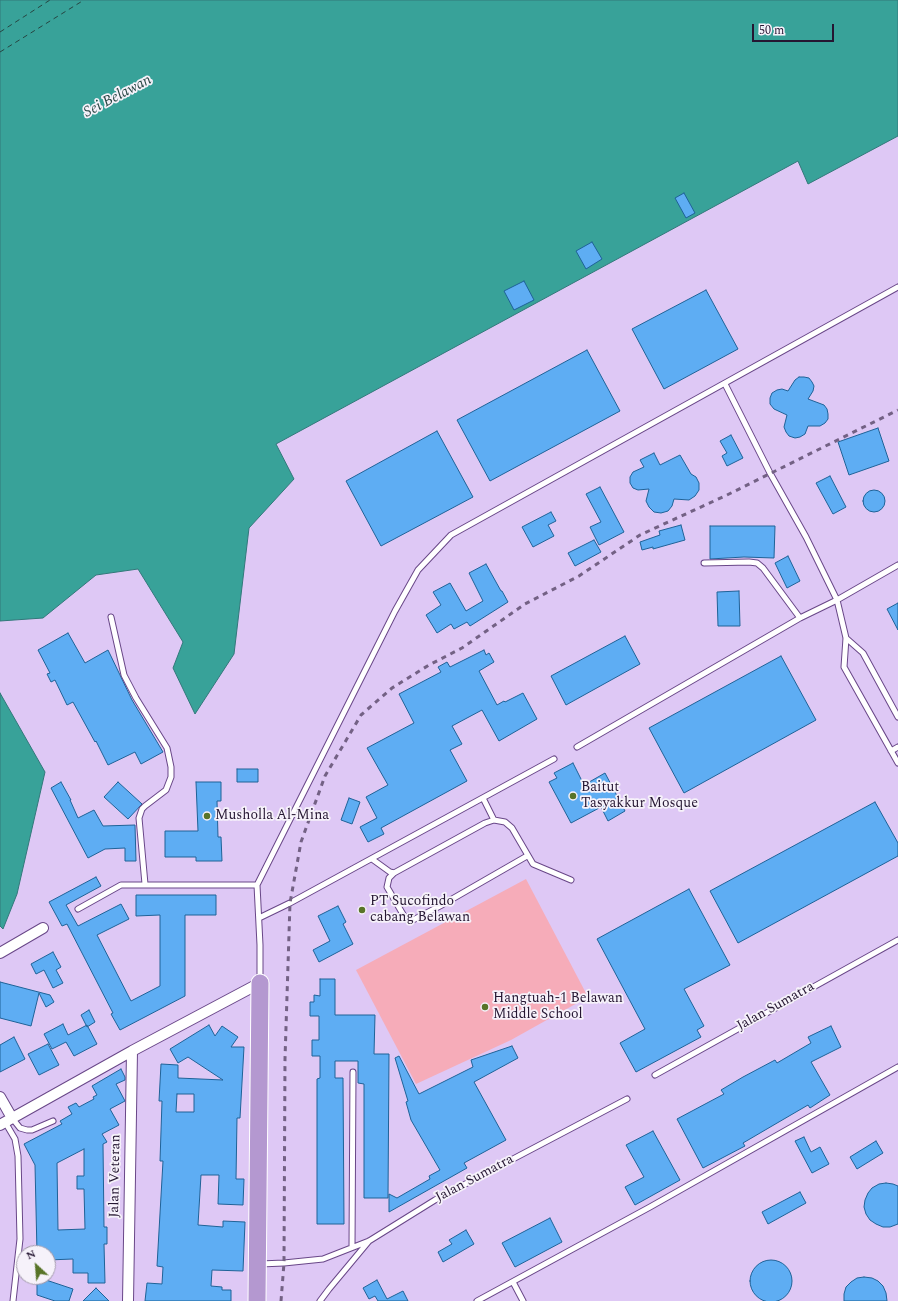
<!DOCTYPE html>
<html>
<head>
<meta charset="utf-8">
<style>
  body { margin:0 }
  #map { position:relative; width:898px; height:1301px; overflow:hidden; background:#dec8f5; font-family:Spectral,serif }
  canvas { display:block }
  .north { position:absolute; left:16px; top:1245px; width:40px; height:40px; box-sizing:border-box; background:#f6f2fa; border:1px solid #a29aaa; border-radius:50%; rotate:334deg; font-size:11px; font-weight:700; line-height:16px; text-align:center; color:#251632 }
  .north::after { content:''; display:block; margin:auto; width:14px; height:18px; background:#587428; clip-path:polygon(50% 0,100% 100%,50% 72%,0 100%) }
  .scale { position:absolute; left:752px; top:24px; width:82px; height:18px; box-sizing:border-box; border:2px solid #251632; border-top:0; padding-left:5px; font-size:12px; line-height:14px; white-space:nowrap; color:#251632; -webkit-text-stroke:3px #f6f2fa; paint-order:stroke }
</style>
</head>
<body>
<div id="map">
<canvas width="898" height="1301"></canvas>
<div class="north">N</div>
<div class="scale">50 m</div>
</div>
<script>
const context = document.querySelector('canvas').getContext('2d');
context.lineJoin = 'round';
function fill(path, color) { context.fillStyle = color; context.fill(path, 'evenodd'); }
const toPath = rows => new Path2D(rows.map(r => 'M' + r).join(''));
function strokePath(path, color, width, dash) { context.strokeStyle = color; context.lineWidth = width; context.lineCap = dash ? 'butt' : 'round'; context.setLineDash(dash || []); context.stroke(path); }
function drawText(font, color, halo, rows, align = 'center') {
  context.font = font + ' Spectral,serif'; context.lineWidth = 3.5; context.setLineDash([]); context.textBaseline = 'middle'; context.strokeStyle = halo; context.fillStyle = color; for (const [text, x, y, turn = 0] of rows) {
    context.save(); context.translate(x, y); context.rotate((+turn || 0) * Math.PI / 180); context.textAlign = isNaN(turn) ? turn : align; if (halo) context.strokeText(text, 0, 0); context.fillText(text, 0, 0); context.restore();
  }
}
fill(toPath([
  [526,879,588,997,511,1040,416,1084,356,970]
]), '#f6acb9');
const water = toPath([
  [0,0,898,0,898,136,808,184,798,161,276,444,294,479,249,528,234,654,195,714,173,668,183,642,138,569,96,575,43,618,0,621,0,0],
  [0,693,45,772,17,894,3,929,0,926,0,693]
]);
fill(water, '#38a299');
strokePath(water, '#32787a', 1);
strokePath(toPath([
  [0,32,50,0],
  [0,52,84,0]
]), '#264542', 1, [5, 4]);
const building = toPath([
  [684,193,695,213,686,218,675,198,684,193],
  [592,242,602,259,586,269,576,251,592,242],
  [524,281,534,300,514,310,504,291,524,281],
  [706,290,738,349,664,389,632,329,706,290],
  [587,350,620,411,490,481,457,420,587,350],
  [799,377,804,377,809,378,812,382,814,386,813,391,808,399,824,405,827,409,828,414,828,419,825,423,820,426,808,426,805,434,800,437,795,438,789,436,786,432,784,427,787,415,774,409,770,404,770,398,772,393,777,390,782,389,788,391,795,380,799,377],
  [878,428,889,461,849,475,838,442,878,428],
  [437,431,473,497,381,546,346,481,437,431],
  [731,435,743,458,727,466,722,456,727,453,720,441,731,435],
  [654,453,660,465,680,455,691,474,696,477,699,483,699,490,695,496,689,500,674,499,672,506,668,511,661,513,654,512,649,507,646,501,649,489,638,490,633,488,630,483,630,477,633,472,644,467,640,460,654,453],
  [830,476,846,507,833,514,816,483,830,476],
  [600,487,624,532,599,545,590,527,601,522,586,494,600,487],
  '863 501a11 11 0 1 1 22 0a11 11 0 1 1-22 0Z',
  [551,512,556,521,548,525,554,536,533,547,522,527,551,512],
  [681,525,685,540,653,549,653,547,642,550,640,542,660,535,659,531,681,525],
  [710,526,775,526,774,558,744,557,710,559,710,526],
  [594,540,601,552,575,566,568,553,594,540],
  [788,556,800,581,787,588,775,563,788,556],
  [486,564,501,591,502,591,508,602,470,626,467,622,454,629,451,624,437,633,426,615,441,605,433,592,450,583,466,611,483,601,469,573,486,564],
  [739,591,740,626,718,626,717,592,739,591],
  [898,603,898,630,887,609,898,603],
  [68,633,85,663,108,650,132,700,163,752,141,764,135,752,108,765,96,741,95,742,73,702,67,705,55,680,51,682,47,674,50,673,38,650,68,633],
  [625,636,640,664,566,705,551,676,625,636],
  [484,650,486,655,489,653,494,662,479,671,497,705,504,701,505,702,523,693,537,719,499,741,482,710,452,726,462,744,450,750,467,781,381,828,384,834,368,842,360,827,377,818,366,797,388,785,367,748,414,723,399,694,441,672,438,667,447,662,450,667,484,650],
  [781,656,816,720,684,793,649,728,781,656],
  [573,763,584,785,605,773,625,811,608,821,601,807,571,823,549,782,557,778,554,773,573,763],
  [237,769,258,769,258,782,237,782,237,769],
  [61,782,71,800,70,800,78,818,94,810,103,826,135,825,136,861,125,861,125,848,105,849,88,858,51,788,61,782],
  [118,782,142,804,128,819,104,797,118,782],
  [196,782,221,782,221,801,217,801,218,837,221,837,222,861,196,861,196,857,165,857,165,831,198,831,196,782],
  [349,798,360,802,352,824,341,820,349,798],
  [875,802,898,843,898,856,738,943,710,891,875,802],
  [96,877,101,886,66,905,78,926,121,904,129,919,97,935,131,1001,160,986,160,915,136,916,136,895,216,895,216,915,185,915,185,996,120,1030,111,1014,113,1013,67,924,62,926,49,902,96,877],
  [689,889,730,965,684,989,704,1026,697,1030,701,1037,636,1072,620,1043,645,1029,597,939,689,889],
  [338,906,346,922,343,924,353,944,319,962,313,950,330,941,318,916,338,906],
  [53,952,61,967,56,970,63,983,53,988,44,970,36,974,31,964,53,952],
  [320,979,335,979,335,1015,375,1015,374,1054,389,1054,388,1198,364,1198,364,1084,358,1083,358,1061,335,1061,335,1078,343,1078,344,1224,317,1224,317,1079,320,1078,320,1056,312,1056,312,1040,319,1040,319,1016,310,1016,310,1002,314,1002,314,995,320,996,320,979],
  [0,982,50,995,54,1002,46,1007,39,993,31,1026,0,1018,0,982],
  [89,1010,95,1022,87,1027,81,1015,89,1010],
  [63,1024,68,1035,87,1025,97,1044,74,1056,66,1042,52,1049,44,1034,63,1024],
  [209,1025,215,1036,222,1026,238,1037,231,1047,244,1047,240,1118,237,1118,236,1179,244,1179,243,1205,218,1204,219,1175,201,1175,198,1225,223,1227,223,1221,245,1222,243,1271,212,1270,211,1286,222,1287,222,1290,231,1290,231,1301,145,1301,147,1283,162,1284,163,1267,157,1266,163,1161,160,1161,162,1101,159,1101,161,1064,178,1065,178,1078,223,1080,188,1057,178,1063,170,1049,209,1025],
  [177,1094,194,1094,194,1112,176,1112,177,1094],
  [831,1026,841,1047,811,1062,830,1095,810,1108,808,1105,772,1126,743,1143,745,1146,703,1168,677,1119,724,1094,721,1090,743,1077,775,1060,777,1063,811,1043,808,1037,831,1026],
  [14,1037,25,1059,0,1072,0,1045,14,1037],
  [48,1044,59,1065,39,1075,28,1054,48,1044],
  [512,1046,518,1058,474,1082,506,1140,464,1163,467,1168,389,1212,389,1194,397,1198,430,1179,429,1176,440,1170,411,1120,406,1102,408,1101,395,1058,399,1056,419,1094,473,1067,471,1060,512,1046],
  [121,1069,125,1077,125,1080,116,1084,125,1101,110,1109,119,1125,102,1134,107,1142,103,1144,104,1227,107,1227,107,1244,104,1244,105,1283,88,1283,88,1273,73,1273,73,1259,48,1260,48,1253,37,1253,35,1165,24,1144,62,1124,60,1121,72,1114,68,1107,76,1103,79,1107,94,1099,93,1097,97,1095,92,1086,121,1069],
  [84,1149,84,1176,77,1176,77,1189,84,1189,85,1229,58,1230,57,1163,84,1149],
  [653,1131,680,1180,635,1205,625,1187,644,1177,626,1145,653,1131],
  [804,1137,811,1152,820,1147,829,1164,812,1173,795,1141,804,1137],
  [876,1141,883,1153,857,1169,850,1157,876,1141],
  [886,1183,893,1184,898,1186,898,1224,890,1227,883,1227,876,1224,870,1220,866,1214,864,1207,865,1200,868,1193,872,1188,879,1184,886,1183],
  [800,1192,806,1203,768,1224,762,1212,800,1192],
  [550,1218,562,1242,515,1267,502,1243,550,1218],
  [466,1230,474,1244,443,1262,438,1252,452,1244,449,1240,466,1230],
  '750 1281a21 21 0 1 1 42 0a21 21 0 1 1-42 0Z',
  [37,1277,73,1289,69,1301,55,1301,37,1295,37,1277],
  [864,1277,872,1278,878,1281,883,1286,886,1293,887,1301,844,1301,844,1294,846,1287,851,1282,857,1278,864,1277],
  [377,1280,387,1299,403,1291,408,1301,378,1301,375,1296,369,1299,363,1288,377,1280],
  [96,1288,109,1301,83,1301,96,1288]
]);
fill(building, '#5eadf3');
strokePath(building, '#1f6297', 1);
const service = toPath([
  [725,384,770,473,806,537,837,600,846,638,844,667,898,763],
  [704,563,749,562,757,563,763,568,800,618],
  [111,617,124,675,136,698,167,748,171,767,171,777,166,790,145,806,142,809,139,818,145,884],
  [846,638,863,653,898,717],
  [577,747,800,618,837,600,898,565],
  [891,751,898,747],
  [483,798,494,820],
  [372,859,390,872,394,873,485,823,494,820,505,822,512,828,533,864,571,880],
  [394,873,389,878,387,887,404,916,408,920,413,920,440,906,527,856],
  [78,909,121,885,257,885],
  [259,918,290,903,554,759],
  [260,981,260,945,257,885,395,611,418,570,451,535,898,287],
  [655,1075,898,940],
  [12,1118,20,1128,27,1130,32,1130,53,1121],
  [5,1122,15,1139,18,1156,20,1239,13,1301],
  [352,1247,353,1072],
  [260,1264,284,1263,323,1259,369,1241,435,1200,627,1099],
  [513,1282,523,1301],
  [320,1301,329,1289,369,1241],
  [477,1301,650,1207,898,1067]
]);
const minor = toPath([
  [0,953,43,928],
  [0,1097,12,1118],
  [0,1125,132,1051,260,983],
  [128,1301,132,1051]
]);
const trunk = toPath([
  [257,1301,260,983]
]);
strokePath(service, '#694788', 7);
strokePath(minor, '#694788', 12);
strokePath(trunk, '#fff', 19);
strokePath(service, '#fff', 5);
strokePath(minor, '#fff', 10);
strokePath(trunk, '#b498d0', 17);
strokePath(toPath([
  [281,1301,284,1263,285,1059,290,903,301,842,325,776,361,715,392,688,429,665,462,648,525,604,579,576,640,535,727,495,898,410]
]), '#736184', 3, [5, 5]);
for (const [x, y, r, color] of [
  [573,796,4,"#587428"],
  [207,816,4,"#587428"],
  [362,910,4,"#587428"],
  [485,1007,4,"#587428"]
]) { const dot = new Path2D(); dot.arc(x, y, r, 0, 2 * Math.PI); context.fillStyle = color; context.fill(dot); strokePath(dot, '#f6f2fa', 1.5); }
drawText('14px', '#251632', '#f6f2fa', [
  ["Baitut",581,788],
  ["Tasyakkur Mosque",581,804],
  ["Musholla Al-Mina",215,816],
  ["PT Sucofindo",370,902],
  ["cabang Belawan",370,918],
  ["Hangtuah-1 Belawan",493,999],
  ["Middle School",493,1015]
], 'left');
drawText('14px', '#251632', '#f6f2fa', [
  ["Jalan Sumatra",776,1007,-29],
  ["Jalan Veteran",116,1176,-89],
  ["Jalan Sumatra",475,1179,-28]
]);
drawText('italic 15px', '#264542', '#f6f2fa', [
  ["Sei Belawan",118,97,-28]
]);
</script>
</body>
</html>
